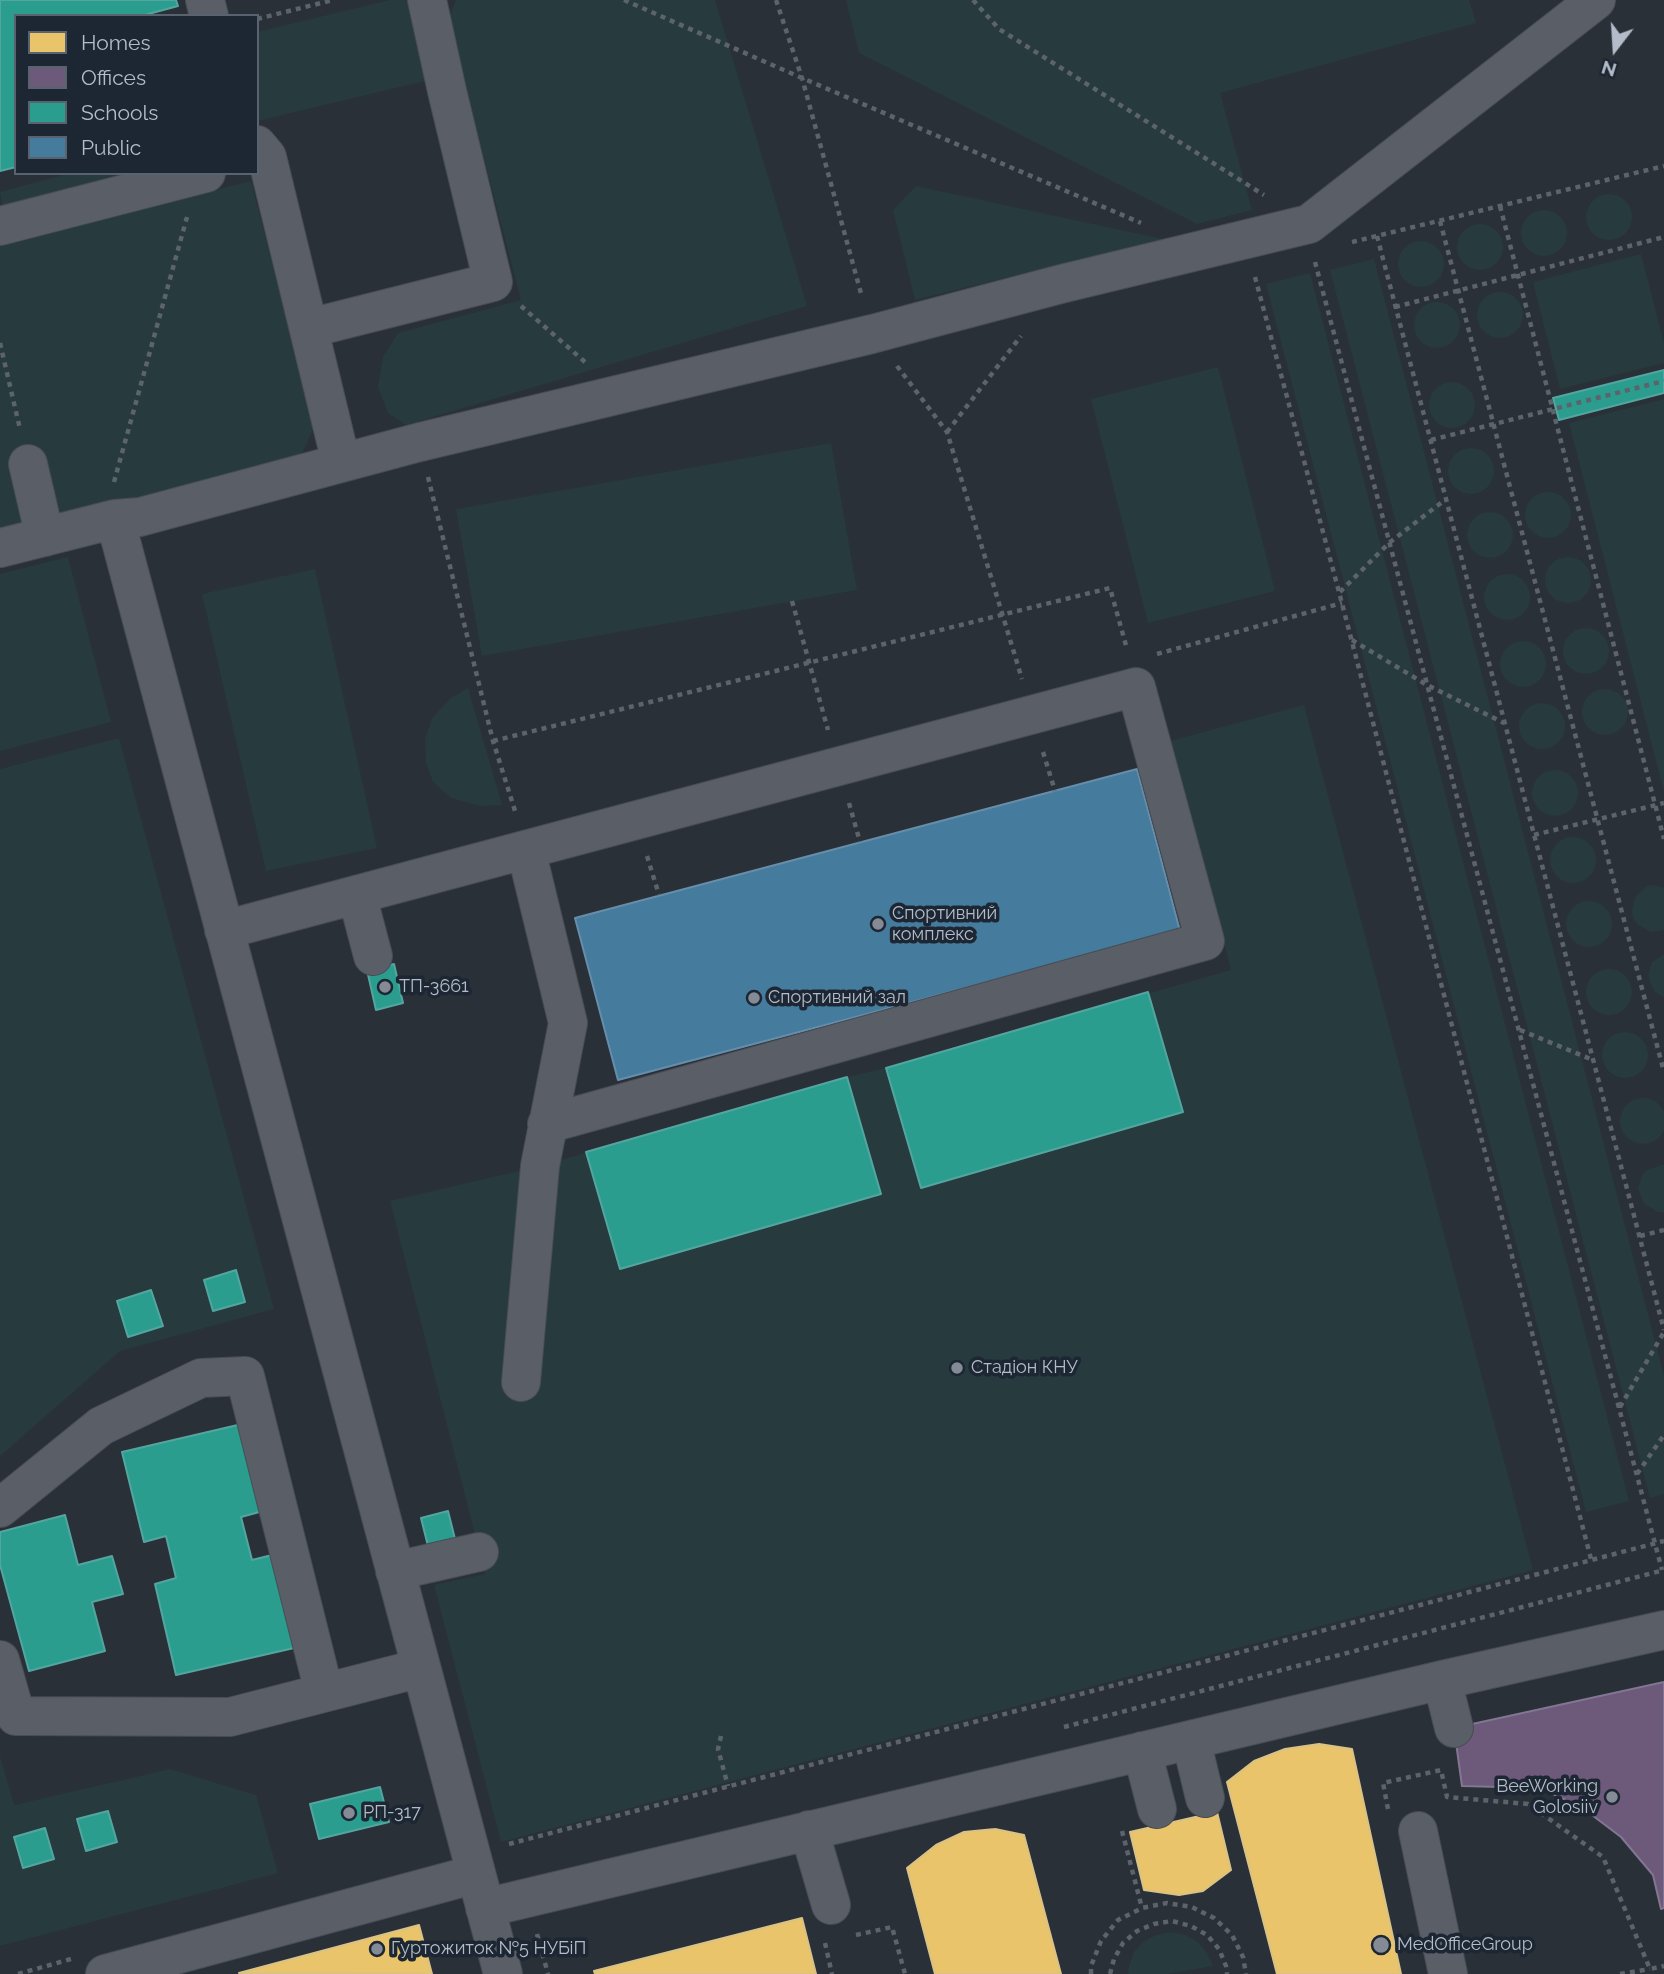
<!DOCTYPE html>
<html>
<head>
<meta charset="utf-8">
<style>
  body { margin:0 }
  #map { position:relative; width:1664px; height:1974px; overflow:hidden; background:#2a3038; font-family:Raleway,sans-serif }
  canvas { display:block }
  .legend { position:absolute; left:14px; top:14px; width:245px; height:161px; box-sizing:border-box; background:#1d2633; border:2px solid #59626f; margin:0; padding:9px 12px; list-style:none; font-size:21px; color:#b4bcc9 }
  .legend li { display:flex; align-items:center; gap:14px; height:35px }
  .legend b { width:35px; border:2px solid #59626f }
  .north { position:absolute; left:1580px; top:14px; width:70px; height:70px; -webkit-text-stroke:5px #1d2633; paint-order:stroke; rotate:197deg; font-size:19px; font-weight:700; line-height:28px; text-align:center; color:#b4bcc9 }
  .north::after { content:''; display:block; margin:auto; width:24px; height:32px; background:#b4bcc9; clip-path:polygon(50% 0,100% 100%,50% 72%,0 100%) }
</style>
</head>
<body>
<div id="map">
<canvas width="1664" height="1974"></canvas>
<ul class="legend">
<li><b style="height:19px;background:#e9c46a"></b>Homes</li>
<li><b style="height:19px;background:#6d597a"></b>Offices</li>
<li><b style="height:19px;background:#2a9d8f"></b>Schools</li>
<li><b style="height:19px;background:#457b9d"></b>Public</li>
</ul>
<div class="north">N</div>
</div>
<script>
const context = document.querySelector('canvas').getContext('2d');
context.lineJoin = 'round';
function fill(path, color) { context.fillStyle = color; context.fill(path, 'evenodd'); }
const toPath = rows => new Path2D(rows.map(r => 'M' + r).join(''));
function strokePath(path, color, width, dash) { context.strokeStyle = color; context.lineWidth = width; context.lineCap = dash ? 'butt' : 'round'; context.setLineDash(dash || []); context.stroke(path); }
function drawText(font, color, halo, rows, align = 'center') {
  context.font = font + ' Raleway,sans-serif'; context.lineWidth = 7; context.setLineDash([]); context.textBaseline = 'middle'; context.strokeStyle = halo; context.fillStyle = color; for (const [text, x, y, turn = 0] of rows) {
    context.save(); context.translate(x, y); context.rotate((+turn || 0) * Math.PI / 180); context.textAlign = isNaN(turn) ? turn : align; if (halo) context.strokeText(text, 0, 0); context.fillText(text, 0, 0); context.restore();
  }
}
fill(toPath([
  [390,0,409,0,429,80,257,121,257,32],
  [456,0,715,0,807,306,406,425,388,413,378,387,383,357,398,333,521,300,448,20],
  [846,0,1469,0,1476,23,1220,93,1252,210,1197,224,859,53],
  [71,173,127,173,2,205,0,192],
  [251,181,314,427,300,458,107,507,0,529,0,244],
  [916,186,1163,239,915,300,893,210],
  '1586 217a23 23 0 1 1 46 0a23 23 0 1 1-46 0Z',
  '1521 233a23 23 0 1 1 46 0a23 23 0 1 1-46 0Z',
  '1457 247a23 23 0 1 1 46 0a23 23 0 1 1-46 0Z',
  '1398 264a23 23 0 1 1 46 0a23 23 0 1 1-46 0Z',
  [1641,254,1664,343,1664,363,1560,389,1533,282],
  [1374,259,1664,1376,1664,1494,1650,1498,1330,270],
  [1310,273,1629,1501,1586,1512,1266,284],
  '1477 315a23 23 0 1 1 46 0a23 23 0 1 1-46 0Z',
  '1414 325a23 23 0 1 1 46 0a23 23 0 1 1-46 0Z',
  [1218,367,1275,591,1148,623,1091,399],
  '1429 405a23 23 0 1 1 46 0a23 23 0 1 1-46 0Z',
  [1664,399,1664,792,1569,423],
  [831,443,857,590,482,656,456,509],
  '1448 471a23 23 0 1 1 46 0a23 23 0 1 1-46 0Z',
  '1525 515a23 23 0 1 1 46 0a23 23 0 1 1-46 0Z',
  '1467 535a23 23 0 1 1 46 0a23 23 0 1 1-46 0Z',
  '1545 580a23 23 0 1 1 46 0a23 23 0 1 1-46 0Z',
  [68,557,111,722,0,751,0,574],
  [315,569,377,848,266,871,202,594],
  '1484 597a23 23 0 1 1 46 0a23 23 0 1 1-46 0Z',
  '1563 651a23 23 0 1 1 46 0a23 23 0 1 1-46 0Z',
  '1500 664a23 23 0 1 1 46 0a23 23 0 1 1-46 0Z',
  [468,688,502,805,480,806,451,798,433,782,426,763,425,738,433,717,451,698],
  '1582 712a23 23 0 1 1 46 0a23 23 0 1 1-46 0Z',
  '1519 726a23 23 0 1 1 46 0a23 23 0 1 1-46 0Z',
  [1304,705,1533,1570,501,1842,434,1585,485,1574,390,1201,540,1166,847,1077,886,1068,1231,970,1170,741],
  [119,738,274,1309,120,1351,0,1456,0,769],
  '1532 793a23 23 0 1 1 46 0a23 23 0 1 1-46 0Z',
  '1550 860a23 23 0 1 1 46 0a23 23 0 1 1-46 0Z',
  [1654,885,1664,888,1664,930,1651,932,1637,924,1633,917,1632,909,1636,896,1647,886],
  '1566 924a23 23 0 1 1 46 0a23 23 0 1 1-46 0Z',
  [1664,954,1664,998,1654,991,1648,976,1652,962],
  '1586 992a23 23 0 1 1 46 0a23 23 0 1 1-46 0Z',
  '1602 1055a23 23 0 1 1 46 0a23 23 0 1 1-46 0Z',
  '1620 1121a23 23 0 1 1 46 0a23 23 0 1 1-46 0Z',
  [1661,1165,1664,1165,1664,1212,1658,1212,1644,1204,1638,1189,1642,1175,1647,1170],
  [0,1756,14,1805,170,1769,256,1795,278,1873,0,1946],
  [1171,1932,1185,1935,1198,1942,1207,1953,1213,1966,1168,1974,1128,1974,1129,1966,1134,1952,1143,1942,1156,1935]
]), '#273a3e');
const homes = toPath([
  [1319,1744,1352,1749,1401,1974,1277,1974,1227,1782,1254,1761,1285,1749,1319,1744],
  [1217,1812,1231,1870,1203,1891,1179,1895,1144,1890,1130,1832,1217,1812],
  [995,1829,1024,1835,1061,1974,935,1974,907,1868,936,1845,964,1832,995,1829],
  [802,1918,816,1974,595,1974,594,1971,802,1918],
  [419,1925,432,1974,239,1973,419,1925]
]);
fill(homes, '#e9c46a');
strokePath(homes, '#d9c286', 2);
const offices = toPath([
  [1664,1682,1664,1908,1661,1909,1653,1875,1621,1837,1580,1806,1539,1788,1462,1786,1454,1728,1664,1682]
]);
fill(offices, '#6d597a');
strokePath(offices, '#827792', 2);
const schools = toPath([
  [0,0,176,0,178,6,141,16,16,16,16,167,0,171,0,0],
  [1664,370,1664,393,1559,420,1553,398,1664,370],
  [394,964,403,1003,376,1010,367,970,394,964],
  [1148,992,1183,1112,921,1188,886,1068,1148,992],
  [847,1077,881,1194,620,1269,586,1152,847,1077],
  [236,1270,245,1302,213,1311,204,1280,236,1270],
  [151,1290,163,1326,128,1337,117,1301,151,1290],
  [242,1424,263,1511,241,1517,252,1560,272,1555,294,1648,176,1675,155,1584,176,1578,166,1536,144,1542,122,1452,242,1424],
  [448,1511,455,1539,428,1546,421,1518,448,1511],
  [65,1515,78,1565,112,1556,123,1594,92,1602,105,1651,29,1671,0,1565,0,1532,65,1515],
  [380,1787,389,1822,319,1839,310,1804,380,1787],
  [108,1811,117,1842,86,1851,77,1819,108,1811],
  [45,1828,54,1859,23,1868,14,1837,45,1828]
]);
fill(schools, '#2a9d8f');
strokePath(schools, '#53a6a0', 2);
const public = toPath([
  [1137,769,1180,931,618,1080,575,918,1137,769]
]);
fill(public, '#457b9d');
strokePath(public, '#668eaa', 2);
const minor = toPath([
  [205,0,209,16],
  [257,145,267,157,341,462],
  [0,226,206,173],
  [310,328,493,282,447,91,427,0],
  [28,464,45,537],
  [115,519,503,1974],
  [0,548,115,519,140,517,420,442,872,334,1061,284,1309,224,1596,0],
  [357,895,373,956],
  [224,930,1136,687,1205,941,547,1124],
  [521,1382,540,1166,568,1023,526,850],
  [0,1508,101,1426,201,1378,245,1376,324,1692],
  [395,1571,479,1552],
  [0,1660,16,1716,230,1717,421,1668],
  [1442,1680,1454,1728],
  [1191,1740,1205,1798],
  [1142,1751,1157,1809],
  [809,1830,831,1905],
  [1418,1831,1448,1974],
  [485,1908,1442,1680,1664,1630],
  [105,1974,476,1874]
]);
strokePath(minor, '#484c53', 40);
strokePath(toPath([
  [624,0,802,78,1141,223],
  [776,0,802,78,862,297],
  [973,0,999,29,1264,195],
  [257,19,333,0],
  [1500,206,1664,839],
  [1440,221,1664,1072],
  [1377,236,1664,1330],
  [1352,242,1664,166],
  [1315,262,1662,1570],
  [1255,277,1339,592,1591,1559],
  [521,306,585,362],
  [1395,307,1664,237],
  [0,343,20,429],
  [897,366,947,432,1022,679],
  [947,432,1021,336],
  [1431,440,1664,381],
  [428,477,493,741,516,814],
  [114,482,187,217],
  [1340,592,1389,543,1446,499],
  [792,601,828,730],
  [1352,640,1427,685,1504,723],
  [1157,654,1342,603],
  [493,741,1110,588,1127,649],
  [1043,752,1055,791],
  [849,803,860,842],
  [1534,835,1664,803],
  [647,856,659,895],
  [1520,1030,1593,1060],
  [1640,1236,1664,1230],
  [1620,1407,1664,1332],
  [1637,1474,1664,1435],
  [1064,1727,1664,1570],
  [721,1736,718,1749,728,1786],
  [1388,1809,1383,1783,1441,1770,1447,1797,1528,1804,1603,1857,1650,1969,1664,1966],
  [1122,1831,1142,1908],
  [509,1844,1664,1541],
  [537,1934,548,1974],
  [856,1935,892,1927,905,1974],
  [825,1943,832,1974],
  [18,1974,71,1959],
  [1091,1974,1091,1966,1101,1941,1118,1920,1142,1908,1167,1903,1192,1907,1214,1918,1232,1935,1243,1957,1246,1974],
  [1110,1974,1114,1959,1123,1943,1137,1931,1154,1924,1172,1921,1191,1926,1207,1935,1219,1949,1226,1966,1227,1974],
  [1620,1974,1650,1969]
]), '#5d636a', 4.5, [5, 5]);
strokePath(minor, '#5a5e66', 38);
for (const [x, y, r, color] of [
  [878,924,7,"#848b96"],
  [385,987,7,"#848b96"],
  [754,998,7,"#848b96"],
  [957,1368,7,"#848b96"],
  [1612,1797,7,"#848b96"],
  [349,1813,7,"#848b96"],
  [1381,1945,9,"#848b96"],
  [377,1949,7,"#848b96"]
]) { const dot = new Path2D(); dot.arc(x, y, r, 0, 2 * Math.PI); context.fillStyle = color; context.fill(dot); strokePath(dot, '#1d2633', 2.5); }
drawText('18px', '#b4bcc9', '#1d2633', [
  ["Спортивний",892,914],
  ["комплекс",892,935],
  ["ТП-3661",399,987],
  ["Спортивний зал",768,998],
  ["Стадіон КНУ",971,1368],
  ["BeeWorking",1598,1787,"right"],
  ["Golosiiv",1598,1808,"right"],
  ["РП-317",363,1813],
  ["MedOfficeGroup",1397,1945],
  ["Гуртожиток №5 НУБіП",391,1949]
], 'left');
</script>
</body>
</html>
